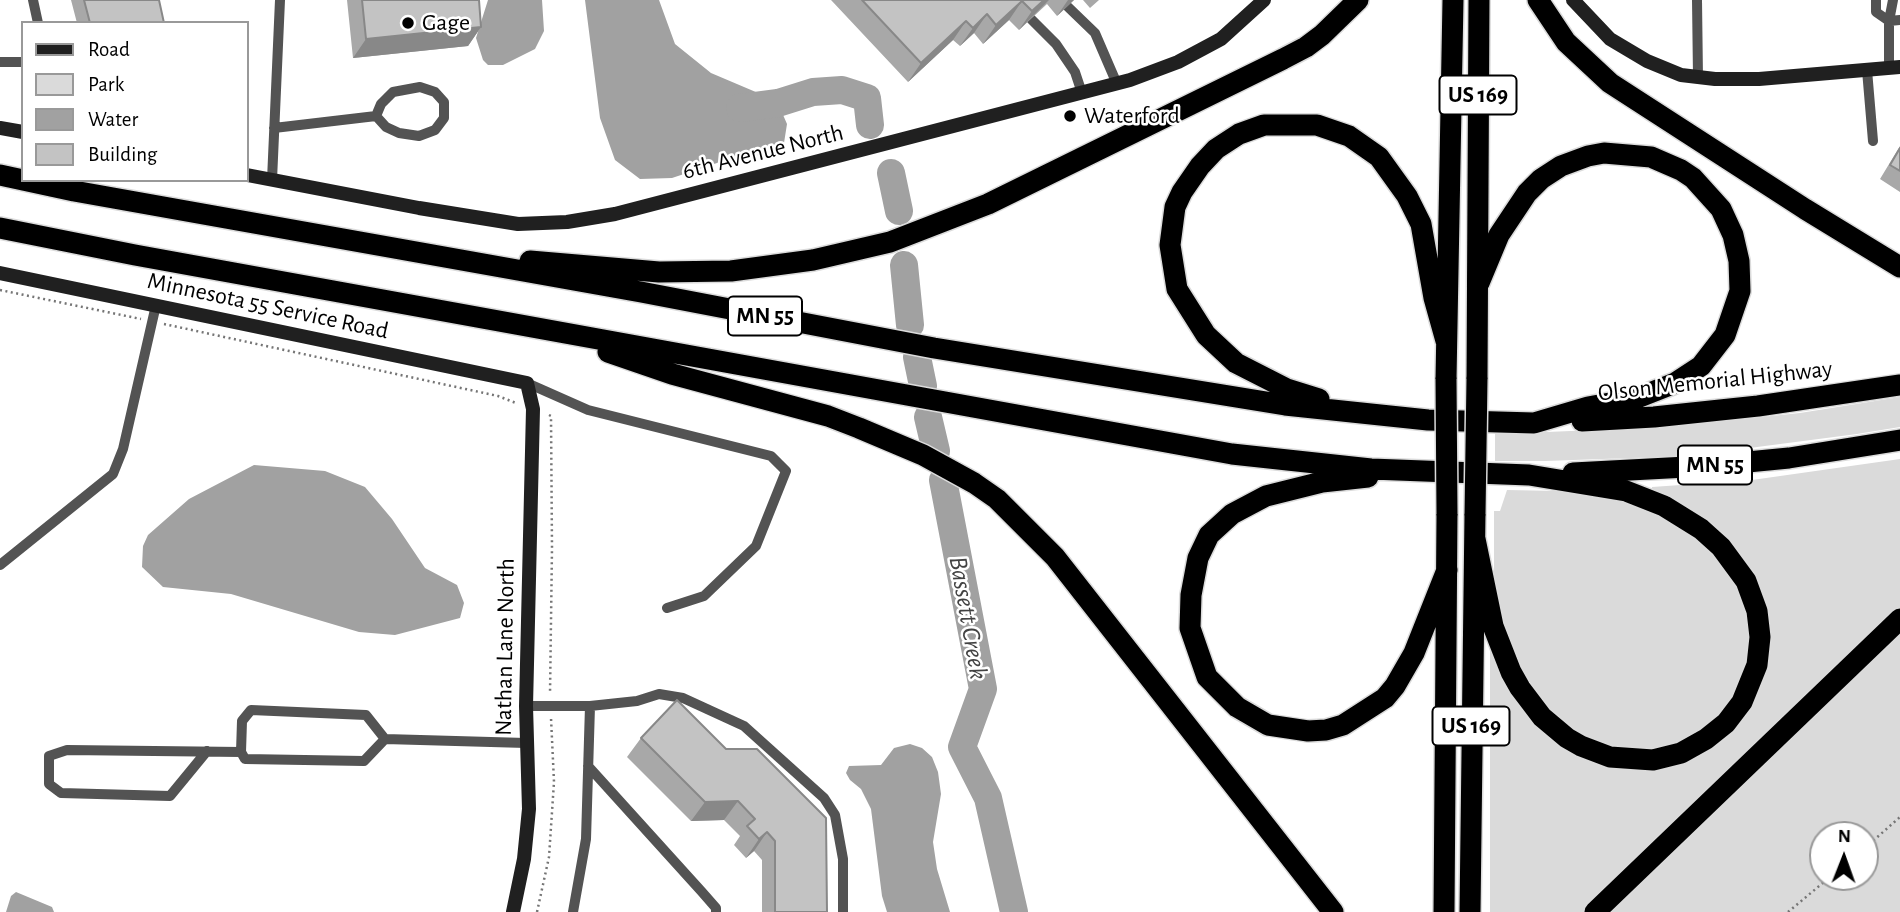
<!DOCTYPE html>
<html>
<head>
<meta charset="utf-8">
<style>
  body { margin:0 }
  #map { position:relative; width:1900px; height:912px; overflow:hidden; background:#fff; font-family:"Alegreya Sans",sans-serif }
  canvas { display:block }
  .legend { position:absolute; left:21px; top:21px; width:228px; height:161px; box-sizing:border-box; background:#fff; border:2px solid #999; margin:0; padding:9px 12px; list-style:none; font-size:21px; color:#000 }
  .legend li { display:flex; align-items:center; gap:14px; height:35px }
  .legend b { width:35px; border:2px solid #999 }
  .north { position:absolute; left:1809px; top:821px; width:70px; height:70px; box-sizing:border-box; background:#fff; border:2px solid #999; border-radius:50%; rotate:1deg; font-size:19px; font-weight:700; line-height:28px; text-align:center; color:#000 }
  .north::after { content:''; display:block; margin:auto; width:24px; height:32px; background:#000; clip-path:polygon(50% 0,100% 100%,50% 72%,0 100%) }
</style>
</head>
<body>
<div id="map">
<canvas width="1900" height="912"></canvas>
<ul class="legend">
<li><b style="height:9px;background:#202020"></b>Road</li>
<li><b style="height:19px;background:#dadada"></b>Park</li>
<li><b style="height:19px;background:#a1a1a1"></b>Water</li>
<li><b style="height:19px;background:#c3c3c3"></b>Building</li>
</ul>
<div class="north">N</div>
</div>
<script>
const context = document.querySelector('canvas').getContext('2d');
context.lineJoin = 'round';
function fill(path, color) { context.fillStyle = color; context.fill(path, 'evenodd'); }
const toPath = rows => new Path2D(rows.map(r => 'M' + r).join(''));
function strokePath(path, color, width, dash) { context.strokeStyle = color; context.lineWidth = width; context.lineCap = dash ? 'butt' : 'round'; context.setLineDash(dash || []); context.stroke(path); }
function drawText(font, color, halo, rows, align = 'center') {
  context.font = font + ' "Alegreya Sans",sans-serif'; context.lineWidth = 5; context.setLineDash([]); context.textBaseline = 'middle'; context.strokeStyle = halo; context.fillStyle = color; for (const [text, x, y, turn = 0] of rows) {
    context.save(); context.translate(x, y); context.rotate((+turn || 0) * Math.PI / 180); context.textAlign = isNaN(turn) ? turn : align; if (halo) context.strokeText(text, 0, 0); context.fillText(text, 0, 0); context.restore();
  }
}
fill(toPath([
  [1900,397,1900,427,1857,434,1688,456,1545,461,1495,461,1495,431,1547,432,1667,427,1800,413],
  [1900,459,1900,610,1588,912,1490,912,1490,642,1524,706,1638,769,1752,703,1764,676,1770,648,1765,605,1651,492,1652,487,1752,480],
  [1507,490,1560,491,1609,496,1662,513,1704,540,1745,596,1753,650,1726,713,1676,747,1632,753,1588,741,1540,702,1507,649,1494,581,1494,511,1500,511],
  [1900,629,1900,912,1608,912],
  [1823,835,1865,835,1865,877,1823,877]
]), '#dadada');
fill(toPath([
  [488,0,542,0,544,31,535,49,503,65,488,65,483,60,476,38],
  [585,0,659,0,675,44,711,73,777,101,787,124,784,143,770,154,720,162,672,178,640,179,615,160,600,118],
  [254,465,325,471,365,487,392,519,425,568,457,585,464,603,460,618,395,635,359,632,231,594,163,587,142,567,143,546,148,535,189,499],
  [910,744,922,748,932,757,938,772,941,794,933,842,937,869,950,912,887,912,882,896,871,809,861,789,850,780,846,773,849,766,881,765,894,748],
  [16,892,52,907,54,912,6,912,11,896]
]), '#a1a1a1');
strokePath(toPath([
  [740,108,778,103,813,92,842,90,867,98,870,125],
  [891,173,899,211],
  [904,265,910,325],
  [917,357,923,386],
  [928,417,936,451],
  [943,480,983,689,962,747,988,798,1014,912]
]), '#a1a1a1', 28);
const highway = toPath([
  [1538,0,1566,42,1610,83,1805,209,1900,267],
  [0,175,74,191,641,292,934,348,1285,405,1428,420,1534,423,1588,407,1637,398,1675,383,1701,366,1725,335,1740,291,1739,261,1733,235,1721,209,1693,178,1681,170,1651,157,1604,153,1588,156,1561,166,1541,179,1527,193,1499,235,1479,283],
  [0,228,135,255,1232,454,1371,469,1529,475,1626,491,1664,506,1701,529,1721,547,1746,581,1757,611,1760,637,1757,665,1742,702,1726,723,1706,739,1681,753,1653,760,1610,757,1581,746,1567,738,1542,717,1520,688,1511,672,1493,626,1475,539],
  [530,261,659,272,731,271,813,260,890,242,988,204,1283,59,1306,47,1322,35,1358,0],
  [608,352,672,374,828,416,859,428,923,455,974,483,997,499,1055,557,1333,912],
  [1446,379,1453,0],
  [1477,379,1479,0],
  [1319,399,1287,389,1236,363,1206,335,1177,289,1170,245,1175,207,1182,192,1200,166,1216,149,1239,134,1264,125,1317,125,1349,136,1379,157,1407,196,1421,224,1434,298,1446,341],
  [1582,421,1654,417,1758,406,1900,385],
  [1573,473,1706,466,1789,458,1900,440],
  [1368,477,1322,482,1266,496,1232,514,1209,535,1198,558,1191,595,1190,628,1207,677,1237,707,1268,725,1308,731,1326,730,1343,725,1385,698,1395,686,1414,653,1447,570],
  [1444,912,1447,514],
  [1470,912,1475,514],
  [1595,912,1900,619]
]);
strokePath(highway, '#dbdbdb', 24);
strokePath(toPath([
  [0,290,141,319],
  [164,324,498,396,516,403],
  [549,415,551,416,552,548,550,694],
  [1865,848,1900,817],
  [537,912,549,857,554,782,551,718],
  [1788,912,1830,877]
]), '#757575', 2.5, [2, 3.5]);
strokePath(toPath([
  [33,0,38,23],
  [1697,0,1698,77],
  [1876,0,1876,12,1889,21,1893,0],
  [1067,6,1095,33,1117,84],
  [1031,19,1056,44,1075,72,1082,93],
  [0,62,23,62],
  [1889,68,1889,21,1900,20],
  [1867,70,1873,141],
  [420,87,435,92,444,102,444,118,435,130,419,136,399,133,386,127,376,116,381,104,393,92,420,87],
  [274,128,376,116],
  [272,180,280,0],
  [527,383,588,410,771,456,786,471,756,546,704,596,667,608],
  [0,565,113,474,123,449,156,305],
  [526,706,590,706,586,839,573,912],
  [590,706,637,701,659,694,683,698,744,726,824,798,835,815,843,859,843,912],
  [207,751,170,796,61,793,49,784,49,756,67,750,241,752,242,721,251,710,366,715,385,739,526,743],
  [241,752,245,759,364,761,385,739],
  [588,766,702,892,716,908,716,912]
]), '#535353', 10);
strokePath(toPath([
  [1573,0,1610,39,1647,61,1681,75,1715,79,1759,79,1900,67],
  [0,128,23,132],
  [247,175,419,208,518,224,567,222,615,214,1130,80,1178,62,1221,39,1264,0],
  [0,273,527,383,533,409,526,706,529,809,524,859,513,912]
]), '#202020', 14);
strokePath(highway, '#000', 21);
const highwayBridge = toPath([
  [1446,379,1447,514],
  [1475,514,1477,379]
]);
strokePath(highwayBridge, '#dbdbdb', 24, []);
strokePath(highwayBridge, '#000', 21);
fill(toPath([
  [71,0,159,0,164,23,77,23],
  [347,0,479,0,481,27,468,46,353,58],
  [831,0,1074,0,1057,16,1047,4,1019,30,1009,20,983,44,974,33,960,46,953,40,908,82],
  [1083,0,1099,0,1090,8],
  [1900,146,1900,192,1880,179],
  [677,700,827,912,762,912,762,860,754,851,746,858,734,845,740,836,724,820,691,821,627,757,641,738]
]), '#a8a8a8');
fill(toPath([
  [1044,0,1049,0,1019,30,1032,11],
  [1068,0,1074,0,1057,16],
  [1022,1,1009,20,983,44,996,25],
  [987,14,974,33,960,46,973,28],
  [966,21,953,40,908,82,921,63],
  [481,27,468,46,353,58,366,39],
  [738,801,724,820,691,821,705,802],
  [767,832,754,851,746,858,759,839]
]), '#888');
const building = toPath([
  [84,0,159,0,164,23,90,23,84,0],
  [362,0,479,0,481,27,366,39,362,0],
  [862,0,1044,0,1032,11,1022,1,996,25,987,14,973,28,966,21,921,63,862,0],
  [1900,148,1900,171,1890,165,1900,148],
  [677,700,726,749,757,749,826,818,827,912,775,912,775,841,767,832,759,839,747,826,755,819,738,801,705,802,641,738,677,700]
]);
fill(building, '#c3c3c3');
strokePath(building, '#888', 2);
for (const [x, y, r, color] of [
  [408,23,7,"#000"],
  [1070,116,7,"#000"]
]) { const dot = new Path2D(); dot.arc(x, y, r, 0, 2 * Math.PI); context.fillStyle = color; context.fill(dot); strokePath(dot, '#fff', 2.5); }
for (const [x, y, w] of [
  [1478,95,77],
  [765,316,74],
  [1715,465,74],
  [1471,726,77]
]) { const box = new Path2D(); box.roundRect(x - w / 2, y - 19.5, w, 39, 5); context.fillStyle = '#fff'; context.fill(box); strokePath(box, '#000', 2); }
drawText('bold 23px', '#000', null, [
  ["US 169",1478,95],
  ["MN 55",765,316],
  ["MN 55",1715,465],
  ["US 169",1471,726]
]);
drawText('24px', '#000', '#fff', [
  ["Gage",422,23],
  ["Waterford",1084,116]
], 'left');
drawText('24px', '#000', '#fff', [
  ["6th Avenue North",763,152,-14],
  ["Minnesota 55 Service Road",268,306,12],
  ["Olson Memorial Highway",1715,381,-6],
  ["Nathan Lane North",505,647,-89]
]);
drawText('italic 26px', '#424242', '#fff', [
  ["Bassett Creek",968,618,80]
]);
</script>
</body>
</html>
